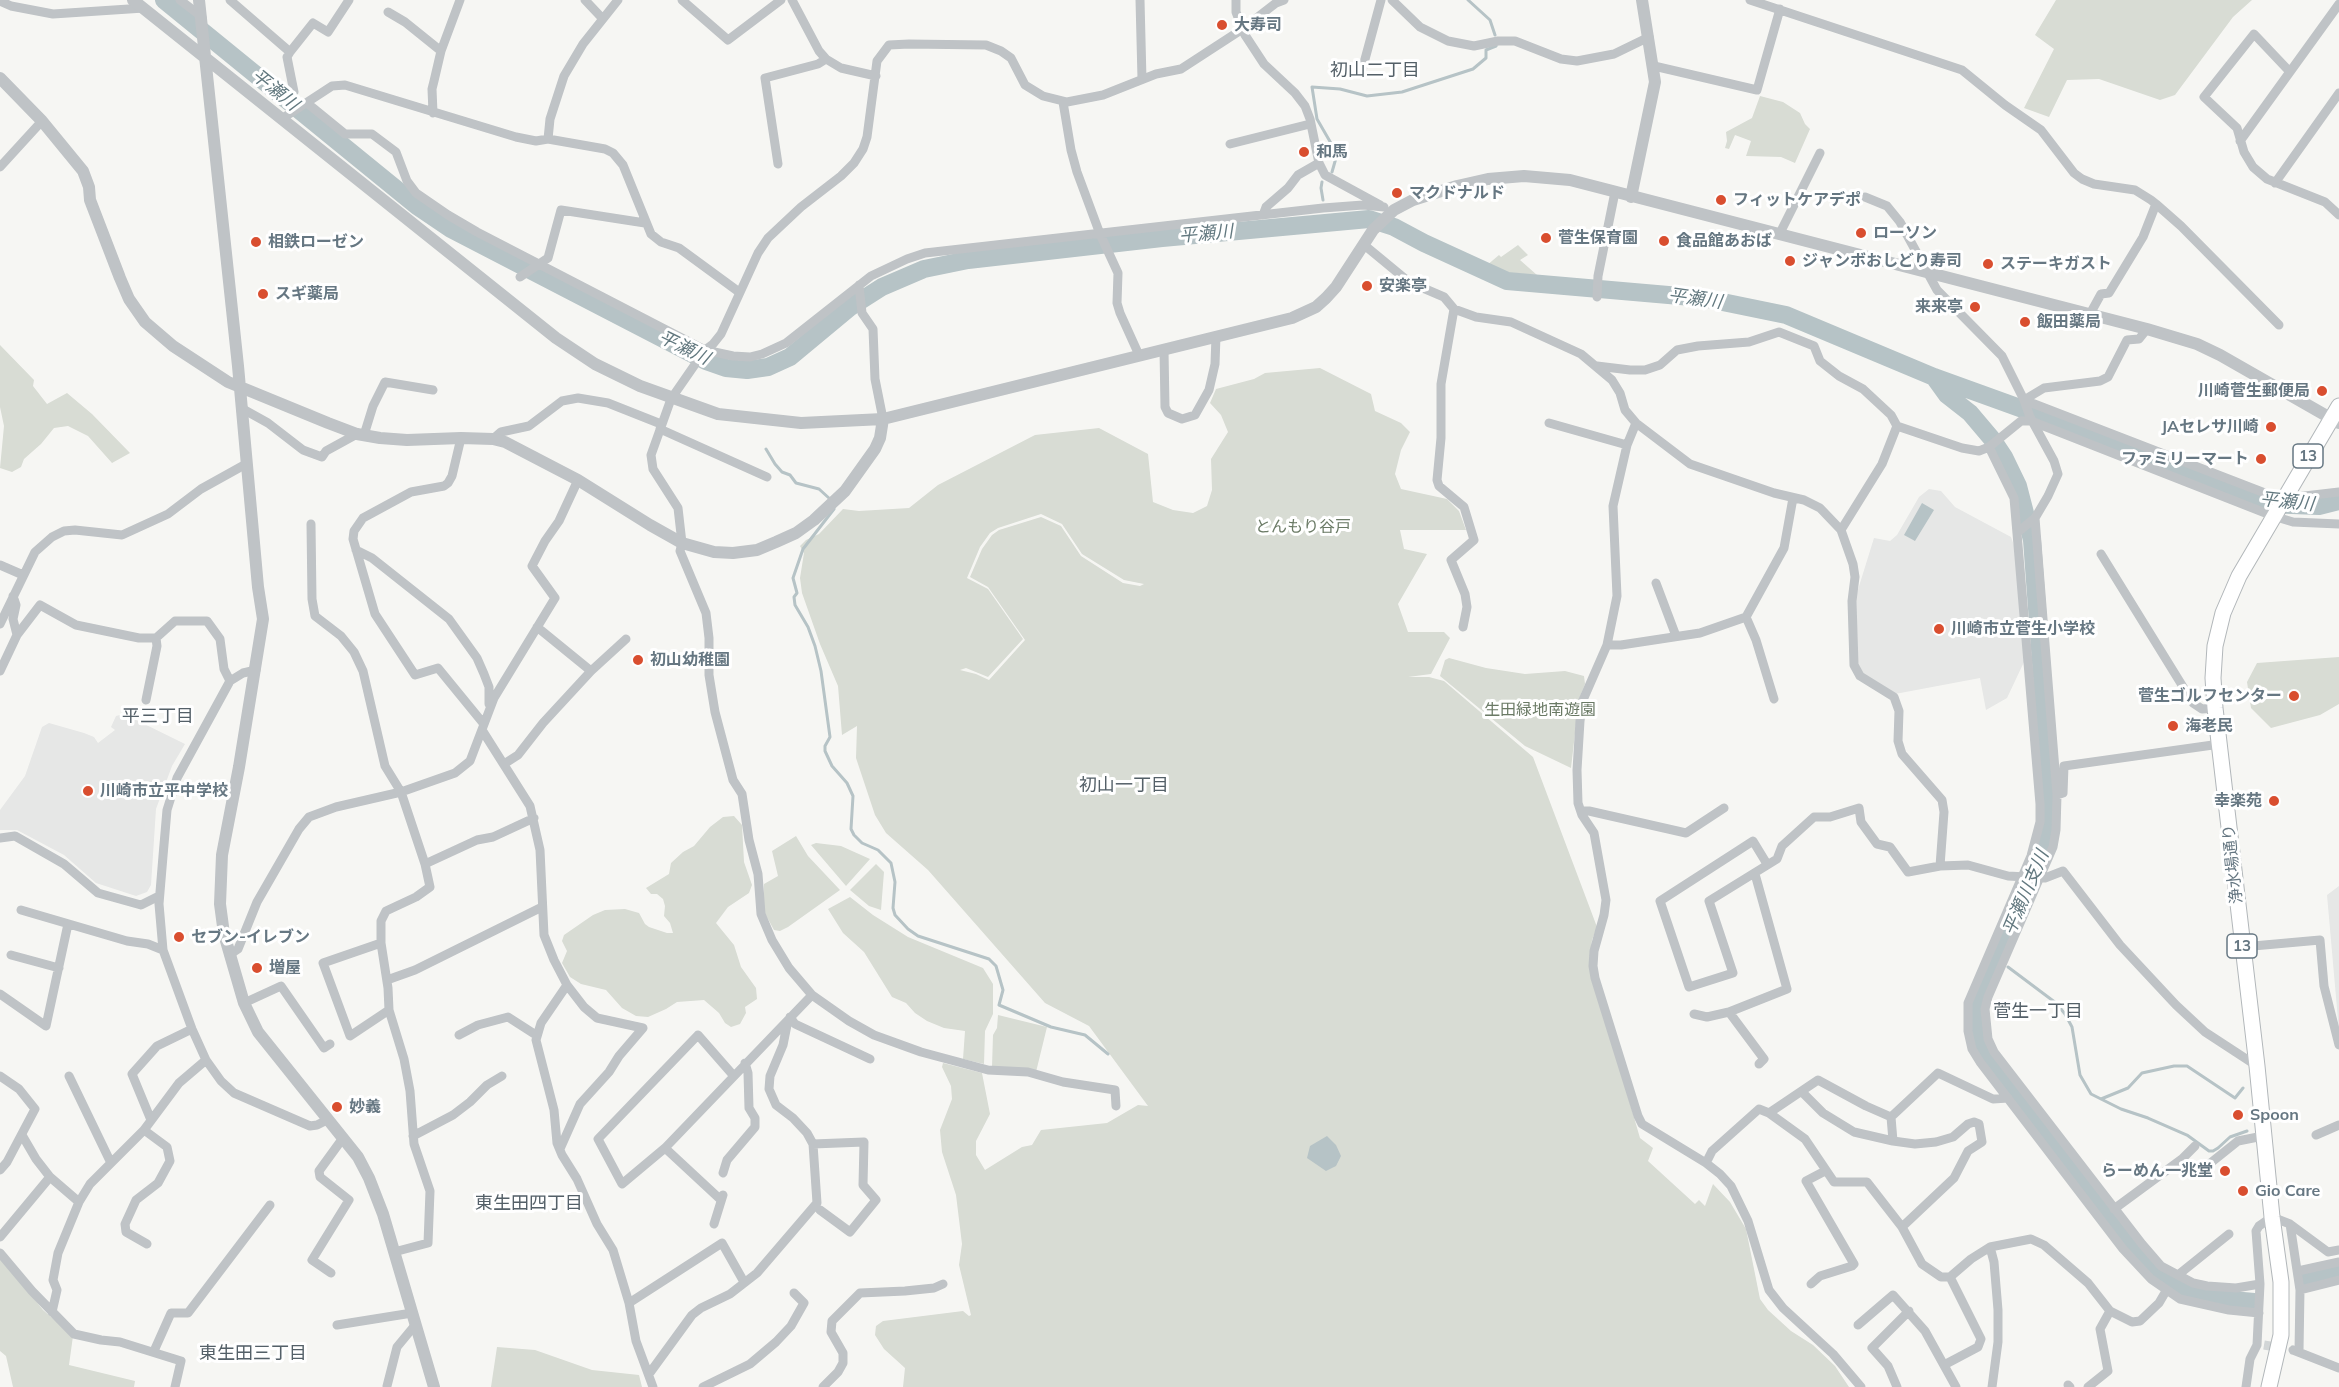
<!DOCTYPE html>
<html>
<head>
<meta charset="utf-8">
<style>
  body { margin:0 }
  canvas { display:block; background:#f6f6f3 }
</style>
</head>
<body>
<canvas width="2339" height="1387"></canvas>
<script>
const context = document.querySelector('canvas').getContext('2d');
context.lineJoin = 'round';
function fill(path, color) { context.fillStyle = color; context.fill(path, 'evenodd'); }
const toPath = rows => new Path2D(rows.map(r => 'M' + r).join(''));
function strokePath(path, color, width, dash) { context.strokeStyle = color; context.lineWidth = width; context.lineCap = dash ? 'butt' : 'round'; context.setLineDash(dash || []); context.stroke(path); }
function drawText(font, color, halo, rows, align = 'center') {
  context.font = font + ' Mulish,"Noto Sans JP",sans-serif'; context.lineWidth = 6; context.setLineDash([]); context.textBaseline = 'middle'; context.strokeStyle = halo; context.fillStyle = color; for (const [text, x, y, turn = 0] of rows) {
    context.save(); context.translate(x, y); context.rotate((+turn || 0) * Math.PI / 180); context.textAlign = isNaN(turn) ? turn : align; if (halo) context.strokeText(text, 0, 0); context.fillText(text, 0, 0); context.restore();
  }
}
fill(toPath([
  [1929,489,1941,491,1955,507,2011,537,2016,551,2024,662,2007,698,1986,710,1980,678,1895,694,1862,674,1858,663,1856,596,1874,538,1890,541,1897,535,1919,497],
  [124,714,185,744,172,766,156,809,151,885,147,892,136,896,96,883,64,855,17,830,0,830,0,810,25,776,42,727,49,723,84,733,94,737,98,743,115,730,111,727,116,716],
  [2339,886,2339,1031,2327,895]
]), '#e6e7e6');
fill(toPath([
  [2056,0,2252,0,2233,17,2175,95,2160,100,2099,79,2067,80,2049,117,2024,108,2054,49,2035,35],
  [1760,96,1783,102,1800,113,1805,124,1810,129,1795,163,1781,157,1746,156,1751,141,1735,135,1729,149,1725,148,1727,141,1726,132,1752,118],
  [1518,245,1528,255,1520,260,1537,275,1498,272,1486,266,1499,255,1501,257],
  [0,345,34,380,33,386,47,404,67,393,92,414,130,453,112,463,88,436,68,426,54,428,41,444,24,459,21,467,12,472,0,468,4,426,0,407],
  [1320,368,1371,394,1375,411,1401,423,1410,432,1401,450,1395,474,1401,489,1447,499,1459,511,1466,530,1400,530,1404,549,1427,554,1398,604,1408,632,1444,632,1450,638,1431,674,1408,677,1429,677,1444,681,1533,757,1597,927,1592,940,1589,963,1640,1138,1653,1148,1648,1161,1695,1204,1699,1200,1705,1206,1713,1184,1730,1202,1746,1229,1760,1299,1768,1310,1791,1331,1813,1345,1835,1366,1849,1387,903,1387,905,1368,884,1349,875,1335,876,1326,883,1321,963,1311,969,1316,971,1315,959,1265,962,1244,956,1195,942,1152,940,1130,952,1099,951,1086,942,1067,943,1063,982,1073,990,1114,976,1141,976,1155,985,1170,1022,1147,1032,1145,1041,1130,1107,1123,1138,1105,1148,1106,1089,1026,1045,1003,928,870,886,833,875,815,856,758,857,726,842,735,838,686,820,644,802,593,800,578,804,553,800,546,806,540,819,534,843,509,859,511,909,508,938,485,1035,435,1099,428,1148,454,1153,502,1173,510,1193,513,1207,506,1212,490,1211,459,1228,432,1221,415,1210,403,1216,389,1254,379,1265,373],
  [1041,514,1062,524,1082,554,1124,580,1144,584,1140,586,1123,583,1081,556,1061,526,1041,517,999,530,992,535,982,549,970,577,988,587,1025,640,989,680,976,674,960,670,966,668,988,677,1023,639,988,589,967,578,980,547,990,533,998,528],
  [2339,657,2339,704,2320,715,2271,728,2251,708,2247,682,2257,663],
  [1449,658,1486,668,1525,674,1565,671,1584,676,1585,684,1579,699,1571,768,1525,746,1440,676,1445,660],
  [734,816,742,825,744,862,752,885,749,893,728,907,716,923,734,945,741,967,756,988,757,999,745,1007,746,1013,740,1024,731,1027,725,1023,719,1013,704,1000,677,1002,666,1009,648,1017,636,1016,622,1008,606,990,581,984,570,977,562,963,567,951,562,941,564,935,593,915,605,910,625,909,639,913,645,924,649,927,667,933,673,933,670,923,664,916,665,906,663,899,657,894,651,894,646,888,669,874,671,863,683,852,694,846,710,827,723,817],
  [796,836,808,856,840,890,788,927,780,931,774,930,763,910,764,884,778,876,772,851],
  [816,843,841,846,870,859,846,886,811,845],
  [876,864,884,872,881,910,869,906,850,890],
  [850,897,873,915,908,937,983,968,993,984,993,1014,985,1031,984,1064,963,1059,965,1031,944,1028,927,1021,915,1013,906,1003,892,997,864,952,843,933,828,909],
  [998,1015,1047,1027,1036,1072,992,1067,993,1035,997,1028],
  [0,1256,43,1310,73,1336,69,1365,135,1381,134,1387,13,1387,6,1356,0,1351],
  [497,1347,535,1350,592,1370,639,1375,642,1387,491,1387]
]), '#d8dcd4');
fill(toPath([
  [1922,503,1934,510,1915,541,1904,535],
  [1327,1136,1336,1145,1341,1156,1336,1166,1326,1171,1307,1158,1310,1146]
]), '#b6c3c6');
strokePath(toPath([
  [1468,0,1490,20,1495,35],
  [1332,172,1336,158,1332,145,1317,119,1312,87,1340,89,1367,96,1402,92,1473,69,1486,58,1486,50,1496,46],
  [1322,182,1321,188,1323,200],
  [1327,216,1329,223],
  [766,449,775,464,782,472,790,475,796,483,819,489,830,499],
  [834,509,803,549,793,578,797,593,794,597,795,605,808,627,815,646,821,671,830,737,825,746,825,751,832,766,847,783,853,796,851,829,854,835,862,843,878,850,891,863,895,882,893,908,895,915,908,929,918,936,989,959,996,966,1003,990,999,1005,1051,1027,1085,1035,1108,1054],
  [1998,959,1999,959],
  [2008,967,2056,1003,2065,1014,2072,1027,2080,1075,2091,1094,2121,1109,2148,1118,2187,1135,2209,1151,2213,1151,2218,1148,2230,1137,2247,1131],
  [2101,1099,2128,1088,2142,1073,2174,1066,2187,1066,2235,1098,2243,1088]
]), '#b6c3c6', 3);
strokePath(toPath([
  [164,0,417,206,451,229,706,361,726,368,747,370,768,367,790,357,849,308,882,287,924,269,968,260,1162,238,1369,219,1394,227,1424,243,1507,281,1703,298,1786,315,1934,377,2042,416,2097,440,2265,504,2319,506,2339,501],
  [1934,377,1947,395,1970,413,1992,439,2004,457,2018,486,2032,540,2050,785,2051,823,2046,848,1979,1003,1978,1017,1981,1045,1994,1067,2103,1208,2149,1264,2168,1281,2191,1293,2210,1298,2254,1302],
  [2304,1281,2332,1271,2339,1271]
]), '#b6c3c6', 18);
strokePath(toPath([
  [2264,1345,2293,1350]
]), '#d2d6d7', 9, [9, 4.5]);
const primary = toPath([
  [2269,1387,2281,1335,2281,1282,2272,1217,2257,1066,2215,708,2213,678,2215,646,2223,613,2239,576,2339,406]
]);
strokePath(primary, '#b2b7ba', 17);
strokePath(toPath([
  [180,0,202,17],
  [230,0,290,52],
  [585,0,602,18],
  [682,0,728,40,781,0],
  [792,0,819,51,826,59,841,68,876,76],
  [1140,0,1142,79],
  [1236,0,1236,12,1245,35,1264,64,1295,93,1305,106,1310,119,1319,163,1325,175,1380,205],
  [1392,0,1420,27,1448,41,1474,46,1498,41,1515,41,1561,59,1577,61,1614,54,1649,37],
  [1750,0,1962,70,2005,105,2041,130,2074,173,2082,179,2094,184,2135,190,2151,200,2156,204,2143,237,2109,293,2101,294,2090,314],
  [0,1,11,6,53,14,144,8],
  [388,12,405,22,441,51],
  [1654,66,1757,90,1780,9],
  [2290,72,2254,34,2204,97,2237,128,2244,152,2253,167,2267,179,2325,202,2339,215],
  [1361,74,1381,0],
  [294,92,287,57,290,52,313,23,328,32,349,0],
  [1063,102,1071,150,1077,172,1100,234,1118,273,1117,303,1120,313,1139,355],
  [307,103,345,134,372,134,396,152,407,181,416,193,448,215,477,232,705,350,733,356,750,357,762,354,786,343,871,276,907,259,925,253,1323,208,1363,205,1384,207],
  [433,113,432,89,434,81,441,51,460,0],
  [283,118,332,86,345,85,516,137,536,141,548,139,605,149,613,153,623,165,651,234,661,242,679,248,739,292],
  [548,139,550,119,564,76,583,44,618,0],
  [2240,141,2339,4],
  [1230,144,1310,124],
  [778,164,765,78,818,64,826,59],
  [0,167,42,121],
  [2275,183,2339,93],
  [1865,197,1887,206,1900,222,1937,290,2002,356,2024,400,2030,417,2054,461,2058,474,2048,496,2035,518,2018,532],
  [2156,204,2181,226,2279,325],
  [1263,215,1266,207,1288,188,1298,175,1319,163],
  [1779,235,1820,153],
  [1363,244,1409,282,1444,297,1454,309,1441,384,1441,438,1437,480,1439,486,1464,507,1474,540,1451,560,1465,594,1467,607,1463,627],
  [520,277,548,258,561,210,645,223],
  [859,285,862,313,873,329,875,379,883,419],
  [1597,297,1598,276,1615,192],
  [1454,309,1476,317,1511,322,1581,354,1612,380,1620,393,1625,410,1636,423,1690,464,1774,493,1804,500,1820,508,1841,530,1853,564,1855,577,1852,601,1854,665,1860,676,1894,697,1899,711,1898,741,1902,754,1942,800,1944,812,1940,866],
  [1164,350,1165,407,1168,413,1182,419,1195,415,1209,390,1215,364,1216,336],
  [1597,366,1630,370,1645,370,1660,365,1677,350,1698,346,1749,342,1779,332,1814,346,1820,361,1839,376,1863,389,1891,415,1897,426,1962,448,1979,451,1989,447,2021,421,2031,421,2273,516,2293,522,2339,524],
  [2024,400,2270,495,2296,497,2339,492],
  [2024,400,2044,388,2100,381,2108,377,2127,340,2139,339,2147,329],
  [241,408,268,423,303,450,322,457,326,451,357,434],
  [1549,423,1627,445],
  [1636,423,1627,445,1613,506,1617,596,1607,645,1583,700,1580,721,1577,770,1578,803,1582,815,1594,833,1606,900,1604,915,1594,951,1593,966,1595,978,1638,1116,1642,1124,1706,1163,1720,1174,1731,1186,1748,1221,1769,1290,1783,1308,1833,1354,1861,1387],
  [660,429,767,477],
  [364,435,373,406,385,382,433,390],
  [461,438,452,476,448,483,444,486,411,492,363,518,354,531,353,539,375,614,415,675,438,668,483,723],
  [493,439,501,432,529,426,562,401,578,398,608,403,661,424],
  [1989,447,2014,498,2040,804,2040,822,2031,856,1968,1003,1968,1031,1972,1049,1980,1062,2123,1249,2151,1279,2180,1299,2229,1310,2259,1313],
  [2035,518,2057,795,2056,830,2053,847,1988,997,1985,1009,1988,1039,1994,1052,2142,1244,2161,1266,2193,1283,2207,1286,2236,1288,2260,1284],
  [311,524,312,599,315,616,341,636,354,652,363,671,385,766,401,792,425,864,430,887,416,897,386,911,381,921,381,943,388,988,389,1010,404,1059,410,1091,414,1144,430,1191,428,1243,394,1252],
  [1841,530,1882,464,1897,426],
  [356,550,372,558,449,619,477,658,484,674,489,687,489,704],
  [2101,554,2193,703,2202,709,2215,708],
  [0,565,23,575],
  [1656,583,1676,636],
  [13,596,16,605,13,619,17,635],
  [0,624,35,552,52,537,64,531,75,530,122,535,168,514,201,489,246,464],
  [537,627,591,671],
  [1607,645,1621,645,1700,633,1746,617],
  [256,670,243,673,230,681,177,778,167,810,163,856,159,904,163,950,192,1029,206,1060,221,1081,234,1093,310,1126,317,1125,327,1120],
  [0,671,17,635,40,605,76,625,139,638,156,638,175,621,207,621,220,639,224,669,230,681],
  [1774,699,1756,640,1746,617,1784,548,1793,498],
  [146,700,157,646,156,638],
  [482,730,530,806,540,850,544,935,554,960,567,985,584,1007,597,1018,643,1028,619,1056,609,1072,580,1104,560,1149],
  [504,764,518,755,543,723,591,671,626,639],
  [2057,795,2063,793,2064,766,2220,744],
  [1581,811,1589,811,1686,833,1724,808],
  [0,838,15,836,64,864,98,893,141,905,159,896],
  [425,864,477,840,493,837,534,818],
  [1767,864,1753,841,1660,901,1689,987,1733,973,1709,901,1777,859,1782,846,1814,817,1830,817,1859,808,1861,822,1877,844,1890,847,1908,872,1940,866,1968,865,2008,876,2045,878,2063,871,2120,945,2176,1005,2205,1032,2257,1066],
  [21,910,127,941,148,944,163,950],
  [381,943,323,963,350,1036,389,1010],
  [2242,947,2320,940,2324,986,2339,1045],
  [11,955,59,968],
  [229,955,238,949,257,902,299,829,309,817,336,807,401,792,455,773,470,761,494,698,555,598,532,566,545,541,559,521,578,480],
  [387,980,415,970,542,907],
  [567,985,541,1023,536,1040,554,1110,557,1143,562,1155,577,1179,597,1224,613,1250,629,1303,636,1341,653,1387],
  [0,994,46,1026,68,924],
  [244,1003,281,986,324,1048,330,1044],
  [1729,1012,1764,1059,1759,1064],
  [1694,1014,1707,1017,1729,1012,1787,989,1755,874],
  [790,1017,795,1024,870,1059],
  [459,1035,478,1025,508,1017,536,1035],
  [733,1075,698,1035,598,1139,622,1184,665,1148,812,995],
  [0,1076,19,1089,35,1109,7,1162,0,1170],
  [69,1076,111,1163],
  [1802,1092,1823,1113,1854,1132,1893,1141,1915,1144,1936,1142,1953,1137,1968,1124,1974,1122,1979,1124,1982,1142,1968,1151,1954,1178,1902,1227],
  [1116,1106,1115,1090,1063,1082,1028,1072,988,1070,921,1052,874,1035,849,1021,812,995,789,968,772,940,761,914,758,874,749,840,742,794,733,780,715,712,709,675,709,638,706,613,680,551,682,543,678,508,653,469,651,455,671,399,705,350,713,344,721,334,758,253,768,238,801,207,841,176,854,163,863,149,867,137,877,61,889,45,909,44,986,45,1001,51,1011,58,1025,85,1043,96,1067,102,1103,95,1156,74,1181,69,1241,30,1276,3,1284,0],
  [1769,1113,1805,1139,1834,1182,1867,1182,1902,1227,1922,1264,1941,1277,1950,1277,1981,1339,1978,1347,1944,1365],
  [1891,1117,1893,1141],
  [151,1120,132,1074,157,1046,192,1029],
  [144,1130,167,1147,170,1161,158,1183,136,1200,125,1224,126,1232,147,1244],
  [22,1135,36,1159,50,1177,79,1202],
  [2316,1135,2339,1125],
  [413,1136,453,1115,470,1102,487,1085,502,1076],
  [813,1144,864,1142,863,1185,876,1200,850,1232,820,1210],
  [665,1148,721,1200],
  [1706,1163,1712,1151,1759,1109,1769,1113,1818,1080,1866,1106,1891,1117,1938,1073,1993,1099,2008,1098],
  [723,1173,727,1160,755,1127,755,1118,749,1108,748,1073,745,1063],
  [2198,1173,2238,1141,2263,1136],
  [2114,1209,2182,1159,2195,1146],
  [714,1224,723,1195],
  [2290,1224,2300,1290,2299,1351],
  [0,1237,50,1177],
  [1990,1247,2031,1239,2044,1245,2088,1283,2110,1311,2132,1322,2140,1321,2159,1303,2166,1291],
  [0,1253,32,1291,74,1334,101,1340,120,1342,181,1361,175,1387],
  [2298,1271,2339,1262],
  [331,1273,312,1260,349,1200,320,1177,319,1171,343,1138],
  [2178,1275,2229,1234],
  [1950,1277,1971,1259,1990,1247,1994,1262,1998,1310,1998,1342,1992,1387],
  [1811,1284,1820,1276,1852,1266,1854,1264,1806,1181,1825,1171],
  [2300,1290,2339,1280],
  [629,1303,722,1243,744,1282],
  [52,1312,57,1290,53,1280,58,1253,79,1202,90,1184,144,1130,179,1083,206,1060],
  [337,1325,412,1313],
  [1858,1325,1893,1295,1925,1331,1956,1387],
  [2293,1350,2339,1368],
  [154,1351,171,1313,188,1313,270,1205],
  [649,1374,692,1315,701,1308,730,1294,757,1273,817,1203,813,1144,807,1133,793,1118,776,1105,769,1089,770,1076,783,1045,788,1020],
  [2068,1385,2070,1387],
  [387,1386,397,1347,416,1324],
  [703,1387,750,1364,776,1342,791,1326,804,1303,794,1293],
  [823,1387,838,1372,843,1363,843,1353,831,1332,832,1321,860,1293,905,1291,934,1288,943,1284],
  [1897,1387,1888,1366,1872,1348,1909,1311],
  [2088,1387,2108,1371,2100,1329,2110,1311],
  [2246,1387,2250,1359,2257,1345,2260,1284,2256,1231,2259,1226,2272,1217,2290,1224,2328,1252,2339,1250]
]), '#bfc3c6', 9);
strokePath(toPath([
  [133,0,556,338,595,364,640,386,718,414,801,423,883,419,1292,318,1316,307,1326,298,1336,287,1373,230,1394,210,1413,200,1457,186,1488,179,1524,176,1570,180,2147,329,2197,344,2220,355,2339,423],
  [199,0,238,366,258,587,263,619,239,767,222,855,220,904,224,934,244,1003,258,1032,358,1157,369,1178,383,1214,434,1387],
  [0,78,42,121,83,171,89,187,90,200,120,278,129,299,145,322,173,346,228,382,328,423,357,434,380,438,407,440,461,438,493,439,505,442,578,480,650,525,682,543,714,552,733,553,757,550,776,542,796,533,814,520,845,491,875,449,880,438,883,419],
  [1631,197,1655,82,1642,0]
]), '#bfc3c6', 12);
strokePath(primary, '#fff', 15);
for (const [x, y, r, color] of [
  [1222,25,6,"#d94e2f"],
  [1304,152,6,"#d94e2f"],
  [1397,193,6,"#d94e2f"],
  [1721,200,6,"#d94e2f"],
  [1861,233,6,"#d94e2f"],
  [1546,238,6,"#d94e2f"],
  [1664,241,6,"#d94e2f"],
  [256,242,6,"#d94e2f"],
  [1790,261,6,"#d94e2f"],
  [1988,264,6,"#d94e2f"],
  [1367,286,6,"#d94e2f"],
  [263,294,6,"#d94e2f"],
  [1975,307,6,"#d94e2f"],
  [2025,322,6,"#d94e2f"],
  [2322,391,6,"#d94e2f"],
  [2271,427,6,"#d94e2f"],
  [2261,459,6,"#d94e2f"],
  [1939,629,6,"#d94e2f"],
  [638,660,6,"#d94e2f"],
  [2294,696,6,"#d94e2f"],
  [2173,726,6,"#d94e2f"],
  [88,791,6,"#d94e2f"],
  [2274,801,6,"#d94e2f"],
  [179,937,6,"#d94e2f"],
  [257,968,6,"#d94e2f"],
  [337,1107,6,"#d94e2f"],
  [2238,1115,6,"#d94e2f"],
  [2225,1171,6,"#d94e2f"],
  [2243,1191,6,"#d94e2f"]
]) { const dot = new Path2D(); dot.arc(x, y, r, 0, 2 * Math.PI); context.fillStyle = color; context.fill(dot); strokePath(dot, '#fff', 2); }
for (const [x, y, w] of [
  [2308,456,30],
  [2242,946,30]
]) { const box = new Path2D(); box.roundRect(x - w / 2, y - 12, w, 24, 4.5); context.fillStyle = '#fff'; context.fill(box); strokePath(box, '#667782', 1.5); }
drawText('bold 15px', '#667782', null, [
  ["13",2308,456],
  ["13",2242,946]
]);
drawText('bold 16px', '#667782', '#fff', [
  ["大寿司",1234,25],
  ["和馬",1316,152],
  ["マクドナルド",1409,193],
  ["フィットケアデポ",1733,200],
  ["ローソン",1873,233],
  ["菅生保育園",1558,238],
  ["食品館あおば",1676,241],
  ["相鉄ローゼン",268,242],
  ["ジャンボおしどり寿司",1802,261],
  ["ステーキガスト",2000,264],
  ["安楽亭",1379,286],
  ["スギ薬局",275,294],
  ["来来亭",1963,307,"right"],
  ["飯田薬局",2037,322],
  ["川崎菅生郵便局",2310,391,"right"],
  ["JAセレサ川崎",2259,427,"right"],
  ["ファミリーマート",2249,459,"right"],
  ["川崎市立菅生小学校",1951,629],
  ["初山幼稚園",650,660],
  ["菅生ゴルフセンター",2282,696,"right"],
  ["海老民",2185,726],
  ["川崎市立平中学校",100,791],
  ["幸楽苑",2262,801,"right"],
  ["セブン-イレブン",191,937],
  ["増屋",269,968],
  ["妙義",349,1107],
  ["Spoon",2250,1115],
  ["らーめん一兆堂",2213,1171,"right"],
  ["Gio Care",2255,1191]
], 'left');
drawText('16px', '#6a7a65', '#fff', [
  ["とんもり谷戸",1303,527],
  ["生田緑地南遊園",1540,710]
]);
drawText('16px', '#667782', '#fff', [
  ["浄水場通り",2233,864,-96]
]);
drawText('18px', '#546068', '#fff', [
  ["初山二丁目",1375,71],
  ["平三丁目",158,717],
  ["初山一丁目",1124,786],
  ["菅生一丁目",2038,1012],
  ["東生田四丁目",529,1204],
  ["東生田三丁目",253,1354]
]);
drawText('italic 18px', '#62787f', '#fff', [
  ["平瀬川",275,90,39],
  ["平瀬川",1206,234,-5],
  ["平瀬川",1695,299,8],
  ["平瀬川",684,348,26],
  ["平瀬川",2287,502,6],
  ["平瀬川支川",2026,893,-67]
]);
</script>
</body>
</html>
